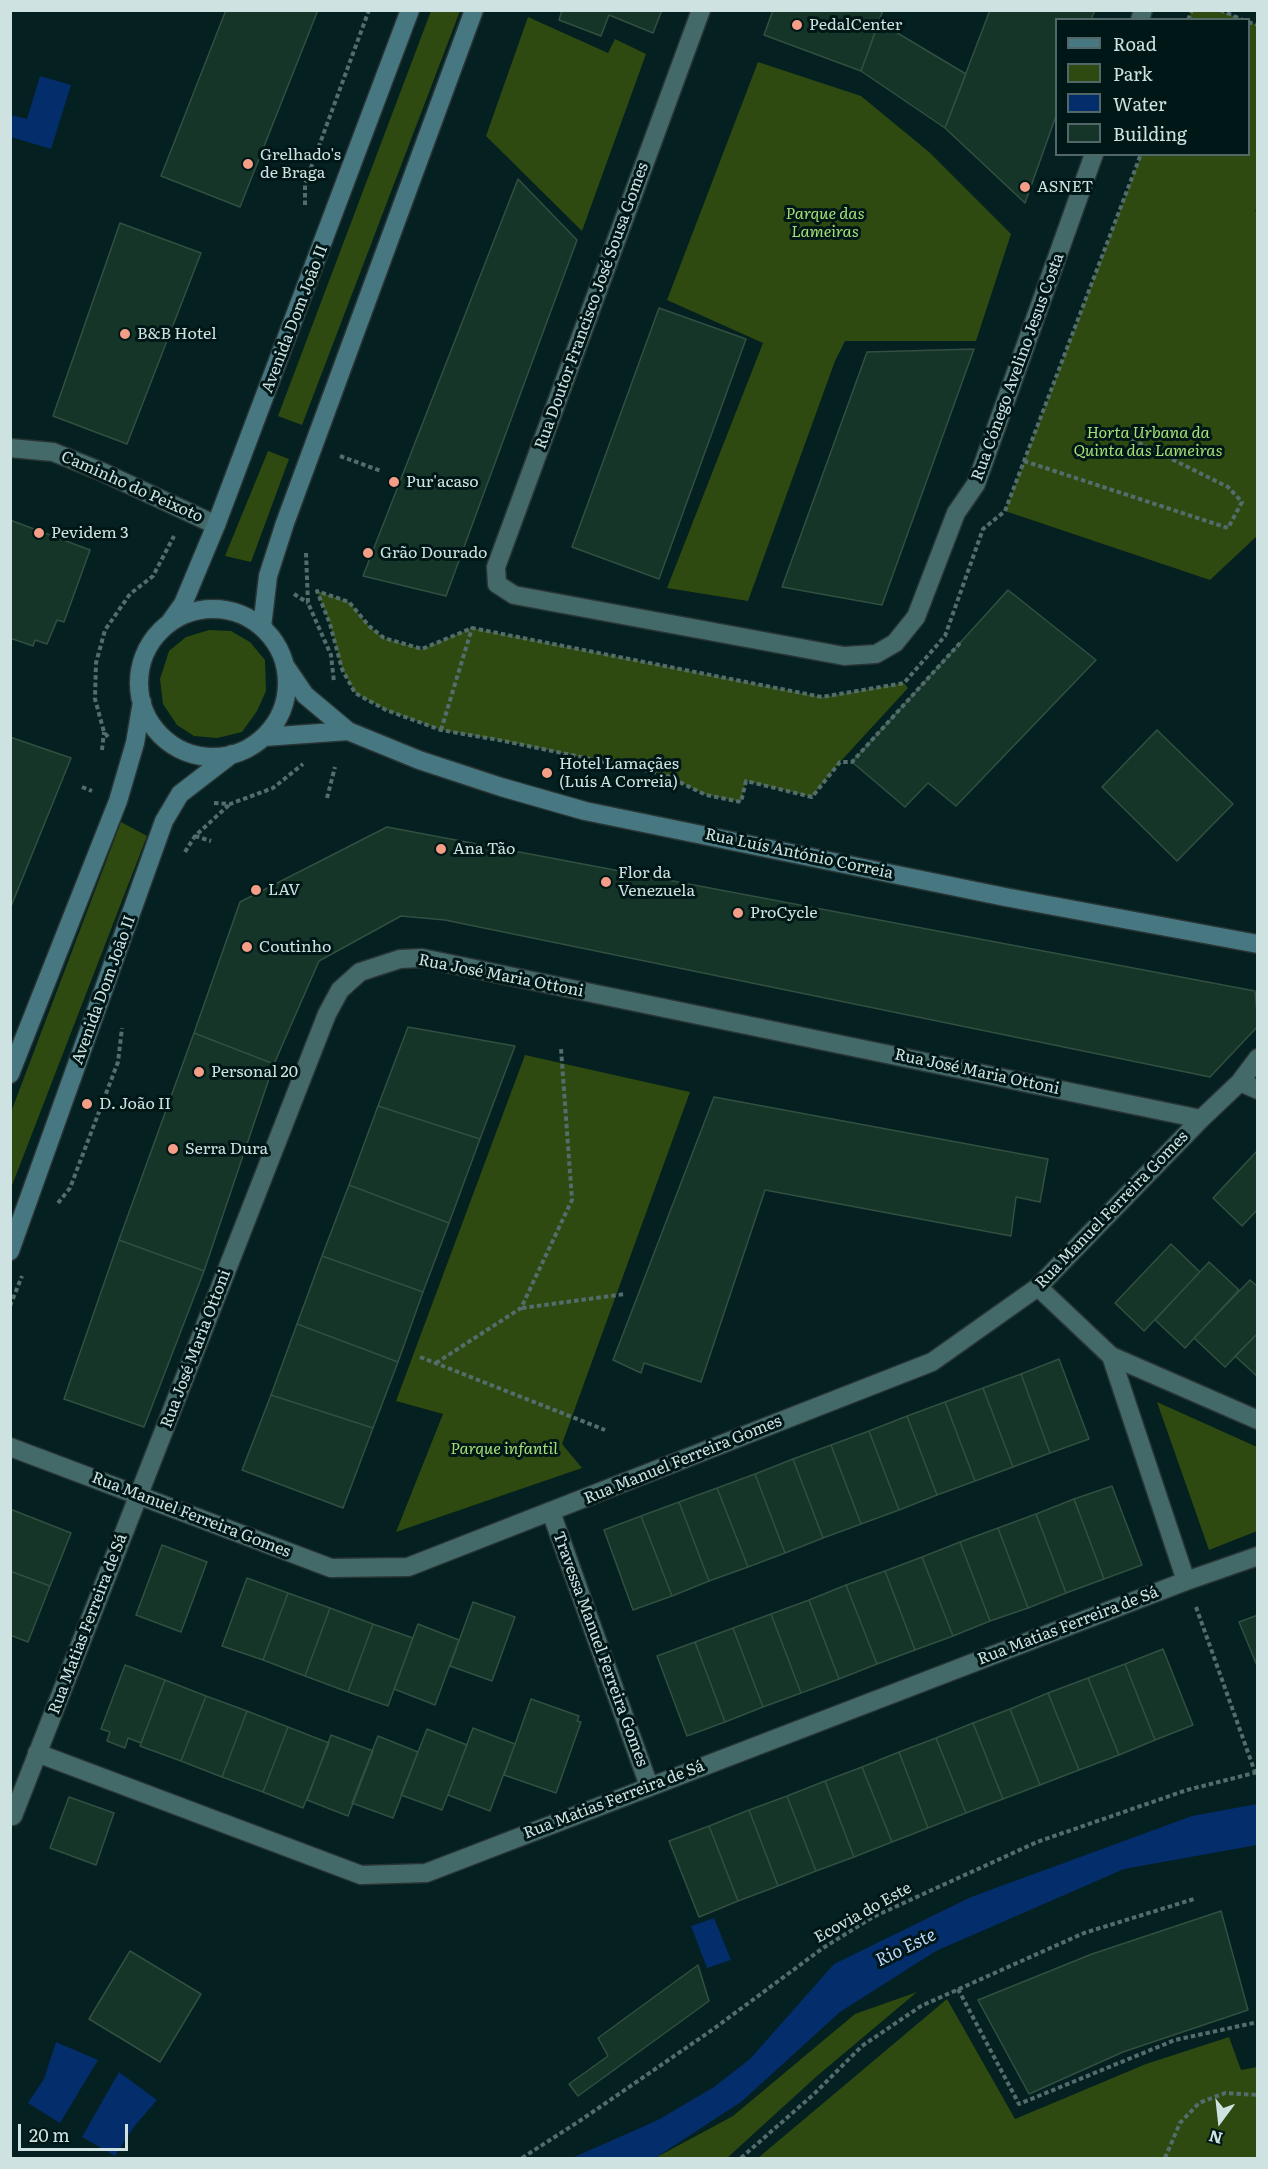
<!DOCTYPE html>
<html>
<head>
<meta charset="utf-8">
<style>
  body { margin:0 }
  #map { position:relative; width:1268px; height:2169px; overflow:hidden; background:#042020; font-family:Literata,serif }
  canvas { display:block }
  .frame { position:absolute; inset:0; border:12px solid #cee2e2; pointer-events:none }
  .legend { position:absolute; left:1055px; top:18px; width:195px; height:138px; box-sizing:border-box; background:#001717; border:2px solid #526868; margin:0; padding:8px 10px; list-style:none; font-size:18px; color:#cee2e2 }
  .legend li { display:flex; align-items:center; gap:12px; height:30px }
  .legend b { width:30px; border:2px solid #526868 }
  .north { position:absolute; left:1190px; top:2091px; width:60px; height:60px; -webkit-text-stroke:4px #001717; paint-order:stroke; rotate:195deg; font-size:16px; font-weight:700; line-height:24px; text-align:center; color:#cee2e2 }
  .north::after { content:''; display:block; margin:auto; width:21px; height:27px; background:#cee2e2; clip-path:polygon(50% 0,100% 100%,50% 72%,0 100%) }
  .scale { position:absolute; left:18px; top:2124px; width:110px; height:27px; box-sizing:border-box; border:3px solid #cee2e2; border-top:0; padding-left:8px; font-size:18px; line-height:21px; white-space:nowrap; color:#cee2e2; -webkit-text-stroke:4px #001717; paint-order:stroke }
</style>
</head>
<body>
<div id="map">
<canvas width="1268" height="2169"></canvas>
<div class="frame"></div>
<ul class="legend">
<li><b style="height:8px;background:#477882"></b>Road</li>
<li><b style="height:16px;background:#2e4a10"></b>Park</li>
<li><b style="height:16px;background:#042d6b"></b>Water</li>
<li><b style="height:16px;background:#143527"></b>Building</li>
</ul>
<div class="north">N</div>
<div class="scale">20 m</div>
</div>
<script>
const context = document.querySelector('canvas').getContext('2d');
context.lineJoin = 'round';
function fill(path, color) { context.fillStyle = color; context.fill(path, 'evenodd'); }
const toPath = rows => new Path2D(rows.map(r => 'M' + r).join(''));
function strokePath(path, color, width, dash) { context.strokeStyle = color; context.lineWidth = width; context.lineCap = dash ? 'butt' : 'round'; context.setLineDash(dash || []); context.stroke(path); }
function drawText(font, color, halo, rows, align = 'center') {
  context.font = font + ' Literata,serif'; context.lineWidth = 6; context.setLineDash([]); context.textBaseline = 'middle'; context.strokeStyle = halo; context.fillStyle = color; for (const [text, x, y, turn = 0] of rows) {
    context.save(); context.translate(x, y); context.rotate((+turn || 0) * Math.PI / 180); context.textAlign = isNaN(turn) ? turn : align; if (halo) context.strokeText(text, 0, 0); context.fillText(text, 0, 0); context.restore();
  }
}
fill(toPath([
  [1192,10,1220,11,1243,19,1188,19],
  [431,11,460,11,302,425,278,416],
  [528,17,608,53,615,39,646,54,582,231,486,136],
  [1249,22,1258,25,1258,206,1255,211,1258,212,1257,536,1210,580,1005,511,1141,155,1248,154],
  [758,62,861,96,929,152,1011,234,976,341,845,341,835,361,748,601,667,588,763,343,667,300],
  [268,451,289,459,251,562,225,556],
  [317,591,349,602,369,626,384,638,422,649,472,628,822,697,904,683,908,688,840,762,812,797,746,781,741,802,706,795,663,774,504,741,441,730,386,710,355,693,342,669,330,624],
  [209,630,231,631,250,642,265,660,266,691,257,711,242,732,217,738,194,736,177,725,163,704,160,679,169,651,186,637],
  [121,822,147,836,11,1188,11,1112],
  [525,1055,690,1092,562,1444,582,1468,396,1532,443,1414,396,1401],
  [1157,1402,1257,1447,1257,1531,1209,1550],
  [917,1992,817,2076,727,2158,655,2158,733,2116,855,2014],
  [947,1999,1015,2119,1146,2064,1229,2037,1241,2070,1257,2067,1257,2158,758,2158]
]), '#2e4a10');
fill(toPath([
  [40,76,71,85,51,149,11,137,11,115,27,119],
  [1257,1804,1257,1845,1124,1869,936,1951,840,2012,741,2102,655,2158,572,2158,658,2120,714,2087,750,2059,834,1964,971,1897,1192,1816],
  [714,1918,731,1960,707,1968,691,1926],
  [56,2042,98,2060,60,2123,28,2103,44,2079],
  [119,2072,157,2100,133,2128,115,2156,82,2137]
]), '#042d6b');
const building = toPath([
  [226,10,318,10,240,207,161,176,226,10],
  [562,10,662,10,653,33,609,15,601,36,559,20,562,10],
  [773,10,883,10,861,71,764,35,773,10],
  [990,10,1095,10,1091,20,1056,20,1056,116,1025,203,945,128,990,10],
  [879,22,966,74,945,128,861,71,879,22],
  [518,179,577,240,446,596,363,576,518,179],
  [120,223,201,253,127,444,53,416,120,223],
  [659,308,746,339,659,579,572,547,659,308],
  [974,349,882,605,782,587,867,352,974,349],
  [10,520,90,550,64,622,57,620,47,644,35,640,33,646,10,638,10,520],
  [1008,590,1096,660,956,806,928,783,905,807,852,762,1008,590],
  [1157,730,1233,804,1177,861,1102,787,1157,730],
  [10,737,71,758,10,909,10,737],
  [387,827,1255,991,1258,1026,1210,1077,445,920,401,916,319,961,274,1064,194,1033,240,902,387,827],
  [408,1027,515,1046,480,1139,378,1106,408,1027],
  [194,1033,274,1064,204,1271,119,1240,194,1033],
  [714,1097,1048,1159,1040,1202,1016,1197,1011,1236,765,1190,701,1382,644,1363,641,1373,613,1360,714,1097],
  [378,1106,480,1139,449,1223,349,1185,378,1106],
  [1258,1150,1258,1209,1242,1226,1213,1198,1258,1150],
  [349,1185,449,1223,423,1292,322,1256,349,1185],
  [119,1240,204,1271,144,1427,64,1399,119,1240],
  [1171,1244,1200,1272,1144,1331,1115,1303,1171,1244],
  [322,1256,423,1292,398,1362,297,1324,322,1256],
  [1209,1262,1239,1290,1185,1348,1155,1320,1209,1262],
  [1250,1280,1258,1287,1258,1333,1225,1367,1194,1338,1250,1280],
  [297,1324,398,1362,373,1428,271,1395,297,1324],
  [1258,1333,1258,1377,1235,1356,1258,1333],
  [1059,1359,1089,1439,1050,1453,1021,1374,1059,1359],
  [1021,1374,1050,1453,1013,1467,983,1388,1021,1374],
  [983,1388,1013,1467,975,1481,945,1402,983,1388],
  [271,1395,373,1428,343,1508,242,1470,271,1395],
  [945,1402,975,1481,937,1495,907,1416,945,1402],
  [907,1416,937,1495,899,1510,869,1431,907,1416],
  [869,1431,899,1510,861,1524,831,1445,869,1431],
  [831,1445,861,1524,823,1538,793,1459,831,1445],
  [793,1459,823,1538,785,1553,755,1474,793,1459],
  [755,1474,785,1553,748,1567,717,1488,755,1474],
  [1112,1486,1142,1565,1104,1579,1074,1499,1112,1486],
  [717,1488,748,1567,709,1581,679,1502,717,1488],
  [1074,1499,1104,1579,1066,1593,1036,1514,1074,1499],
  [679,1502,709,1581,672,1596,641,1516,679,1502],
  [10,1509,71,1533,50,1586,10,1571,10,1509],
  [1036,1514,1066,1593,1028,1608,998,1528,1036,1514],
  [641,1516,672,1596,633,1610,604,1530,641,1516],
  [998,1528,1028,1608,990,1621,960,1542,998,1528],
  [960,1542,990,1621,953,1636,922,1557,960,1542],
  [162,1545,207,1562,181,1632,136,1615,162,1545],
  [922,1557,953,1636,915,1650,885,1571,922,1557],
  [10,1571,50,1586,28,1642,10,1635,10,1571],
  [885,1571,915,1650,877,1664,846,1585,885,1571],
  [247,1578,288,1593,263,1660,222,1646,247,1578],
  [846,1585,877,1664,839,1679,809,1600,846,1585],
  [288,1593,330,1608,305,1676,263,1660,288,1593],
  [809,1600,839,1679,801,1693,771,1614,809,1600],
  [473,1602,515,1617,492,1681,450,1666,473,1602],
  [330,1608,373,1624,348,1692,305,1676,330,1608],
  [771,1614,801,1693,763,1707,733,1628,771,1614],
  [1258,1615,1258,1668,1239,1622,1258,1615],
  [373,1624,413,1638,388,1706,348,1692,373,1624],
  [418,1624,459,1640,435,1705,394,1689,418,1624],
  [733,1628,763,1707,725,1722,695,1642,733,1628],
  [695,1642,725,1722,687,1736,657,1656,695,1642],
  [1163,1649,1193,1725,1155,1740,1125,1664,1163,1649],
  [1125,1664,1155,1740,1119,1755,1088,1678,1125,1664],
  [125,1665,165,1680,141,1743,128,1738,125,1748,107,1741,110,1732,101,1729,125,1665],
  [1088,1678,1119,1755,1079,1770,1048,1693,1088,1678],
  [165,1680,206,1696,181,1761,140,1746,165,1680],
  [1048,1693,1079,1770,1040,1785,1010,1709,1048,1693],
  [206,1696,247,1711,222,1777,181,1761,206,1696],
  [531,1699,579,1716,577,1721,581,1722,556,1793,504,1775,531,1699],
  [1010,1709,1040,1785,1003,1799,973,1723,1010,1709],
  [247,1711,288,1727,263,1792,222,1777,247,1711],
  [973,1723,1003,1799,966,1813,936,1738,973,1723],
  [288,1727,329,1743,303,1808,263,1792,288,1727],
  [473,1728,515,1744,490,1811,448,1795,473,1728],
  [427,1729,467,1745,442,1810,401,1795,427,1729],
  [331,1735,373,1751,348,1816,307,1800,331,1735],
  [378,1736,418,1752,393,1818,352,1803,378,1736],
  [936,1738,966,1813,928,1828,899,1752,936,1738],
  [899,1752,928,1828,892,1842,862,1767,899,1752],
  [862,1767,892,1842,854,1857,825,1781,862,1767],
  [825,1781,854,1857,816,1871,787,1796,825,1781],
  [787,1796,816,1871,778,1886,749,1810,787,1796],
  [69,1797,114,1813,96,1865,50,1848,69,1797],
  [749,1810,778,1886,738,1901,709,1826,749,1810],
  [709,1826,738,1901,699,1917,669,1841,709,1826],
  [1221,1911,1248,2010,1123,2052,1029,2094,978,2000,1092,1954,1221,1911],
  [130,1951,201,1994,160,2062,89,2019,130,1951],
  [698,1965,709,2001,578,2096,569,2084,608,2056,598,2038,698,1965]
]);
fill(building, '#143527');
strokePath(building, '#324f41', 1.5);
const street = toPath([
  [701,10,496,567,497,584,514,595,844,656,876,654,895,643,916,617,956,513,976,484,1094,154],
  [1140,20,1143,10],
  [10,448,53,452,100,471,216,525],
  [1240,1082,1258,1090],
  [1038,1287,1111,1356,1258,1420],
  [1111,1356,1186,1581],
  [10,1447,331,1568,408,1567,932,1362,1038,1287,1201,1119,1240,1082,1258,1058],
  [551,1512,649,1786],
  [37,1753,361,1875,426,1873,1186,1581,1258,1556],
  [13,1816,327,1014,340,990,360,972,400,959,422,958,1201,1119]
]);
const secondary = toPath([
  '139 683a74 74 0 1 1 148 0a74 74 0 1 1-148 0Z',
  [170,622,183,604,216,525,410,10],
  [262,627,268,576,285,523,474,10],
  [286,667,305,695,348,731,419,760,501,787,585,811,1005,897,1258,944],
  [264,737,348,731],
  [10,1074,118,801,135,743,142,702],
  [10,1251,164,821,180,794,232,754]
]);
strokePath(street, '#293434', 21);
strokePath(secondary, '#293434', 21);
strokePath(toPath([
  [1220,10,1243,20],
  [1188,20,1192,10],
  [1248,22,1258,25],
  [305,205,305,184,369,10],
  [340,456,381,471],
  [1024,461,1228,528,1242,502,1228,487,1111,429],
  [306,553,308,603,331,655,334,682],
  [294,594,308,603],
  [960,643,852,762,840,762,812,797,746,781,741,802,706,795,663,774,504,741,441,730,386,710,355,693,342,669,330,624,317,591,349,602,369,626,384,638,422,649,472,628,822,697,904,683,945,636,983,529,1005,511,1141,154],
  [441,730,472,628],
  [108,737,104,732,95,699,96,663,105,630,130,594,153,576,174,536],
  [102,750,104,732],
  [82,787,92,791],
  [327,798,335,767],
  [214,803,230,804,273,788,303,764],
  [195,836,211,841],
  [185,852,195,836,230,804],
  [58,1203,70,1188,118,1062,122,1028],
  [10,1306,22,1276],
  [522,1308,625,1294],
  [420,1357,605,1430],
  [436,1363,521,1308,572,1200,561,1049],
  [1196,1607,1255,1772],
  [958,1989,1019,2104,1175,2040,1258,2022],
  [522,2158,581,2120,712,2030,823,1948,873,1917,1037,1842,1187,1790,1258,1772],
  [741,2158,814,2094,862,2046,921,2006,1084,1933,1194,1899],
  [1165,2158,1180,2123,1199,2103,1225,2093,1258,2095]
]), '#536c6c', 4, [4.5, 3]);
strokePath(street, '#446969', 18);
strokePath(secondary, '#477882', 18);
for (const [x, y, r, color] of [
  [797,25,6,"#f49e87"],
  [248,164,6,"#f49e87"],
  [1025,187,6,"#f49e87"],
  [125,334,6,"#f49e87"],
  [394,482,6,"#f49e87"],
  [39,533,6,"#f49e87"],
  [368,553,6,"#f49e87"],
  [547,773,6,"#f49e87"],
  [441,849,6,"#f49e87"],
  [606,882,6,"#f49e87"],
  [256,890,6,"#f49e87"],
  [738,913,6,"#f49e87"],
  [247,947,6,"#f49e87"],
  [199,1072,6,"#f49e87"],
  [87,1104,6,"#f49e87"],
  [173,1149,6,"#f49e87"]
]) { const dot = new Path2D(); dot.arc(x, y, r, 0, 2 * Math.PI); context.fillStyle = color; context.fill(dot); strokePath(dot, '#001717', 2); }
drawText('16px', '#cee2e2', '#001717', [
  ["PedalCenter",809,25],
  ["Grelhado's",260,155],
  ["de Braga",260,173],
  ["ASNET",1037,187],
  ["B&B Hotel",137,334],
  ["Pur'acaso",406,482],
  ["Pevidem 3",51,533],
  ["Grão Dourado",380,553],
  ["Hotel Lamaçães",559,764],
  ["(Luís A Correia)",559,782],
  ["Ana Tão",453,849],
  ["Flor da",618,873],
  ["Venezuela",618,891],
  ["LAV",268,890],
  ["ProCycle",750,913],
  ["Coutinho",259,947],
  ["Personal 20",211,1072],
  ["D. João II",99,1104],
  ["Serra Dura",185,1149]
], 'left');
drawText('italic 16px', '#a7df76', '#001717', [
  ["Parque das",825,214],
  ["Lameiras",825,232],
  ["Horta Urbana da",1148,433],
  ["Quinta das Lameiras",1148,451],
  ["Parque infantil",504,1449]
]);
drawText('16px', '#cee2e2', '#001717', [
  ["Rua Doutor Francisco José Sousa Gomes",592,306,-70],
  ["Avenida Dom João II",295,319,-69],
  ["Rua Cónego Avelino Jesus Costa",1018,367,-70],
  ["Caminho do Peixoto",132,487,24],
  ["Rua Luís António Correia",799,854,12],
  ["Rua José Maria Ottoni",501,976,11],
  ["Avenida Dom João II",104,990,-70],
  ["Rua José Maria Ottoni",977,1072,12],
  ["Rua Manuel Ferreira Gomes",1112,1210,-46],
  ["Rua José Maria Ottoni",196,1349,-69],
  ["Rua Manuel Ferreira Gomes",683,1460,-22],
  ["Rua Manuel Ferreira Gomes",191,1515,21],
  ["Rua Matias Ferreira de Sá",88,1624,-69],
  ["Rua Matias Ferreira de Sá",1068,1626,-21],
  ["Travessa Manuel Ferreira Gomes",600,1649,70],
  ["Rua Matias Ferreira de Sá",614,1800,-21],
  ["Ecovia do Este",863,1913,-29]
]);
drawText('italic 18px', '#bfd8fd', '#001717', [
  ["Rio Este",906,1948,-26]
]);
</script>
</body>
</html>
